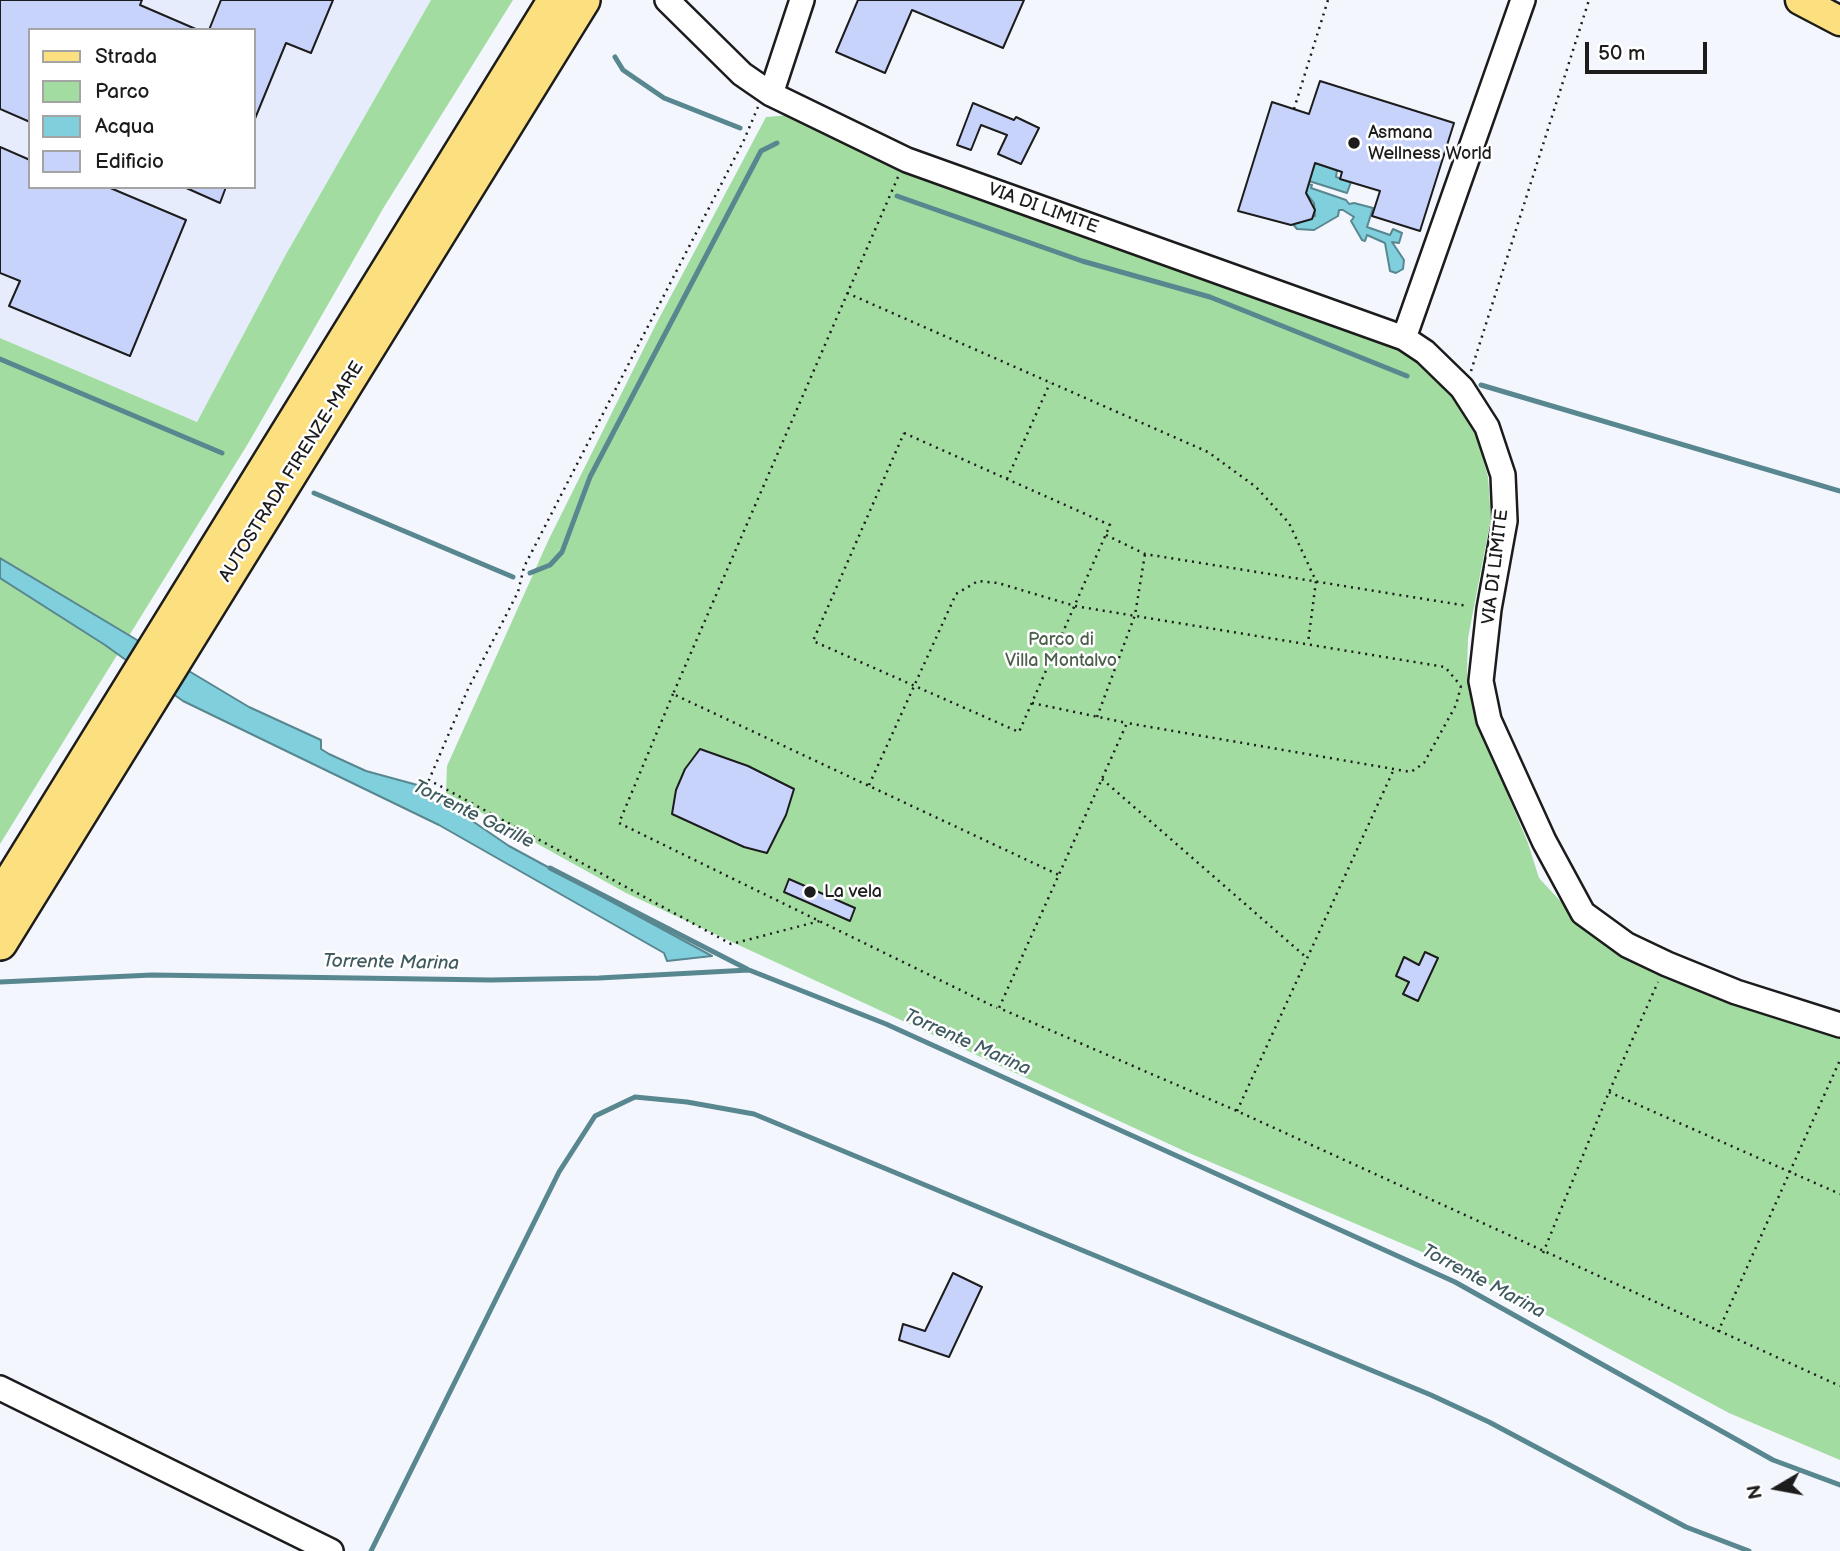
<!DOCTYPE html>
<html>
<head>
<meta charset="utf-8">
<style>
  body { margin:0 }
  #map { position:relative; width:1840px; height:1551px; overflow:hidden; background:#f4f6fe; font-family:"Balsamiq Sans",sans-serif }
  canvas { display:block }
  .legend { position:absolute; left:28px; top:28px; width:228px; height:161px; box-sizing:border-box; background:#fff; border:2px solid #a4a4a4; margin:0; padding:9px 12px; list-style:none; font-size:21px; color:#1c1c1c }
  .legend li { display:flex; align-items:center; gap:14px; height:35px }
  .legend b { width:35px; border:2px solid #a4a4a4 }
  .north { position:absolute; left:1742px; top:1453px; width:70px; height:70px; -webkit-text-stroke:5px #fff; paint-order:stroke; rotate:260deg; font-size:19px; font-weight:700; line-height:28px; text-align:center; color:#1c1c1c }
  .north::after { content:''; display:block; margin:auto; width:24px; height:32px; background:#1c1c1c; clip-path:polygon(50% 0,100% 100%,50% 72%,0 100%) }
  .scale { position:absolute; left:1585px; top:42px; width:122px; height:32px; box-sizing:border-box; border:4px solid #1c1c1c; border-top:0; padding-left:9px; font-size:21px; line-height:24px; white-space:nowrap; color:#1c1c1c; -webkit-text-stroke:5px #fff; paint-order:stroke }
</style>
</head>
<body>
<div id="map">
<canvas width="1840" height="1551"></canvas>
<ul class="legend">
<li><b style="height:9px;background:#fce080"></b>Strada</li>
<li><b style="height:19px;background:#a3dca1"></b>Parco</li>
<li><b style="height:19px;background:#80cfdd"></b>Acqua</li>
<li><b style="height:19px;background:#c8d3fb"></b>Edificio</li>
</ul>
<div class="north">N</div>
<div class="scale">50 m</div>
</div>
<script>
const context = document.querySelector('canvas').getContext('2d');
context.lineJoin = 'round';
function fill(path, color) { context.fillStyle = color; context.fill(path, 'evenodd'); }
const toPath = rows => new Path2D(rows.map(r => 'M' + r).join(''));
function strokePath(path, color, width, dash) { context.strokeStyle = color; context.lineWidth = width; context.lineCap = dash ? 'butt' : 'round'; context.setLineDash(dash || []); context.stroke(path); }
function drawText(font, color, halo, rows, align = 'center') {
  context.font = font + ' "Balsamiq Sans",sans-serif'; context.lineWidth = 5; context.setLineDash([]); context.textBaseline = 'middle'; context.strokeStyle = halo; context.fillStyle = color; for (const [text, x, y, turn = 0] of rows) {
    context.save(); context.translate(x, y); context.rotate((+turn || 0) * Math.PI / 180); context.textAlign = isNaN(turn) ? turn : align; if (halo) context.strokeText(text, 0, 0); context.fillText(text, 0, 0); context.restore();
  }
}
fill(toPath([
  [0,0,431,0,285,256,197,422,0,338],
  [30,30,254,30,254,187,30,187]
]), '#e7ecfd');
fill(toPath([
  [431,0,513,0,384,207,249,442,0,844,0,338,197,422,285,256],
  [789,115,901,170,1098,243,1204,272,1421,358,1446,385,1475,430,1488,477,1491,518,1468,638,1467,674,1478,723,1528,843,1539,878,1577,919,1840,1035,1840,1460,1729,1413,1455,1266,1182,1150,626,893,446,793,447,766,548,541,655,326,766,117]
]), '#a3dca1');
const water = toPath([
  [1315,163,1337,170,1336,177,1351,182,1347,193,1309,181,1315,163],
  [1308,184,1312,185,1311,188,1346,200,1349,204,1354,203,1373,208,1367,227,1390,235,1393,229,1402,233,1399,243,1392,242,1404,260,1403,269,1396,273,1390,271,1385,243,1367,235,1365,241,1362,240,1351,221,1354,217,1343,210,1339,210,1338,216,1314,230,1297,229,1292,223,1315,216,1314,203,1306,193,1308,184],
  [0,558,249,707,321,740,321,749,329,754,366,771,421,786,509,846,712,956,667,961,664,953,439,825,183,701,105,645,0,578,0,558]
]);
fill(water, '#80cfdd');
strokePath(water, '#588790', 2);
strokePath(toPath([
  [615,57,623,70,664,98,740,128],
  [897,196,1082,261,1210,297,1407,376],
  [0,359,222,453],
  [1481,385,1840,491],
  [314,493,513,577],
  [530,573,550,565,562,552,590,477,645,372,761,151,777,143],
  [550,868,747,969],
  [0,982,152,975,491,980,599,978,749,970,886,1024,1455,1282,1773,1460,1840,1485],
  [371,1551,559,1172,595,1116,635,1097,687,1102,754,1114,1431,1395,1489,1422,1686,1527,1749,1551]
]), '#588790', 5);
const building = toPath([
  [0,0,142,0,140,5,198,30,30,30,30,122,0,109,0,0],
  [221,0,333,0,311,53,286,43,254,121,254,30,209,30,221,0],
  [858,0,1024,0,1003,48,912,10,885,73,836,52,858,0],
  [1320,81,1454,123,1420,231,1372,216,1380,191,1340,179,1342,172,1315,163,1306,193,1315,210,1312,219,1291,225,1238,211,1272,102,1309,114,1320,81],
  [973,103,1014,120,1016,117,1039,128,1021,164,998,154,1007,135,981,125,971,150,957,145,973,103],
  [0,147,30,160,30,187,108,187,186,220,130,356,9,306,20,281,0,273,0,147],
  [184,187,226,187,220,203,184,187],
  [700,749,748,766,794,789,786,815,767,853,744,847,672,814,676,790,685,769,700,749],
  [789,879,855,908,850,921,784,892,789,879],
  [1425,952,1438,958,1418,1001,1403,994,1409,982,1396,976,1404,957,1419,965,1425,952],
  [953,1273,982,1287,949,1357,899,1340,903,1324,925,1331,953,1273]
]);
fill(building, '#c8d3fb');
strokePath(building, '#1c1c1c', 2);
const minor = toPath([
  [667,0,742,74,771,94,907,160,1404,338,1425,352,1462,388,1487,427,1503,475,1505,521,1489,609,1481,681,1489,720,1544,841,1583,913,1627,945,1667,964,1736,992,1840,1025],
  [771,94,802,0],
  [1404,338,1523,0],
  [0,1388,331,1551]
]);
const major = toPath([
  [1800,0,1840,21]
]);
const highway = toPath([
  [0,899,555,0],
  [0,943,583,0]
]);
strokePath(minor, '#1c1c1c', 28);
strokePath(major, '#1c1c1c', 33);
strokePath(highway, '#1c1c1c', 38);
strokePath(toPath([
  [758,107,744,140,524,567,518,592,468,689,429,780,731,944,820,921],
  [1294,109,1328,0],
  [898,177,673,694,1059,875],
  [847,293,1208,452,1256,487,1289,523,1316,581,1308,643],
  [1471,371,1589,0],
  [904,433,1110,525,1019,732,813,641,904,433],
  [1007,479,1050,383],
  [1106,535,1145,554,1468,606],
  [1461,686,1456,705,1424,763,1411,772,1127,723,999,1008,1237,1111,1840,1386],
  [673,694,619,823,997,1008],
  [1032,703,1127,723],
  [1097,717,1135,615,1145,554],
  [1102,779,1307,958],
  [869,785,956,594,978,581,998,583,1075,606,1445,667,1461,686],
  [1609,1092,1840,1194],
  [1237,1111,1394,769],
  [1543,1253,1609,1092,1658,982],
  [1718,1332,1840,1060]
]), '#1c1c1c', 2.5, [2, 5]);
strokePath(minor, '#fff', 23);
strokePath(major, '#fce080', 28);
strokePath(highway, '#fce080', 33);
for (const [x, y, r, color] of [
  [1354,143,7,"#1c1c1c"],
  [810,892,7,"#1c1c1c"]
]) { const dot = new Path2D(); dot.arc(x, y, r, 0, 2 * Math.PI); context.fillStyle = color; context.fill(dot); strokePath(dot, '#fff', 2.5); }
drawText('18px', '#1c1c1c', '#fff', [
  ["Asmana",1368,133],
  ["Wellness World",1368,154],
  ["La vela",824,892]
], 'left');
drawText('18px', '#1c1c1c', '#fff', [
  ["VIA DI LIMITE",1043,209,20],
  ["AUTOSTRADA FIRENZE-MARE",292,472,-58],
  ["VIA DI LIMITE",1496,567,-83]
]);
drawText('18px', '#4b5f4b', '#fff', [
  ["Parco di",1061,640],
  ["Villa Montalvo",1061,661]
]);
drawText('italic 19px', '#3f5b60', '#fff', [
  ["Torrente Garille",473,815,26],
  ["Torrente Marina",391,963,1],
  ["Torrente Marina",967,1043,24],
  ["Torrente Marina",1483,1282,28]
]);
</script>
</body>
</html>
